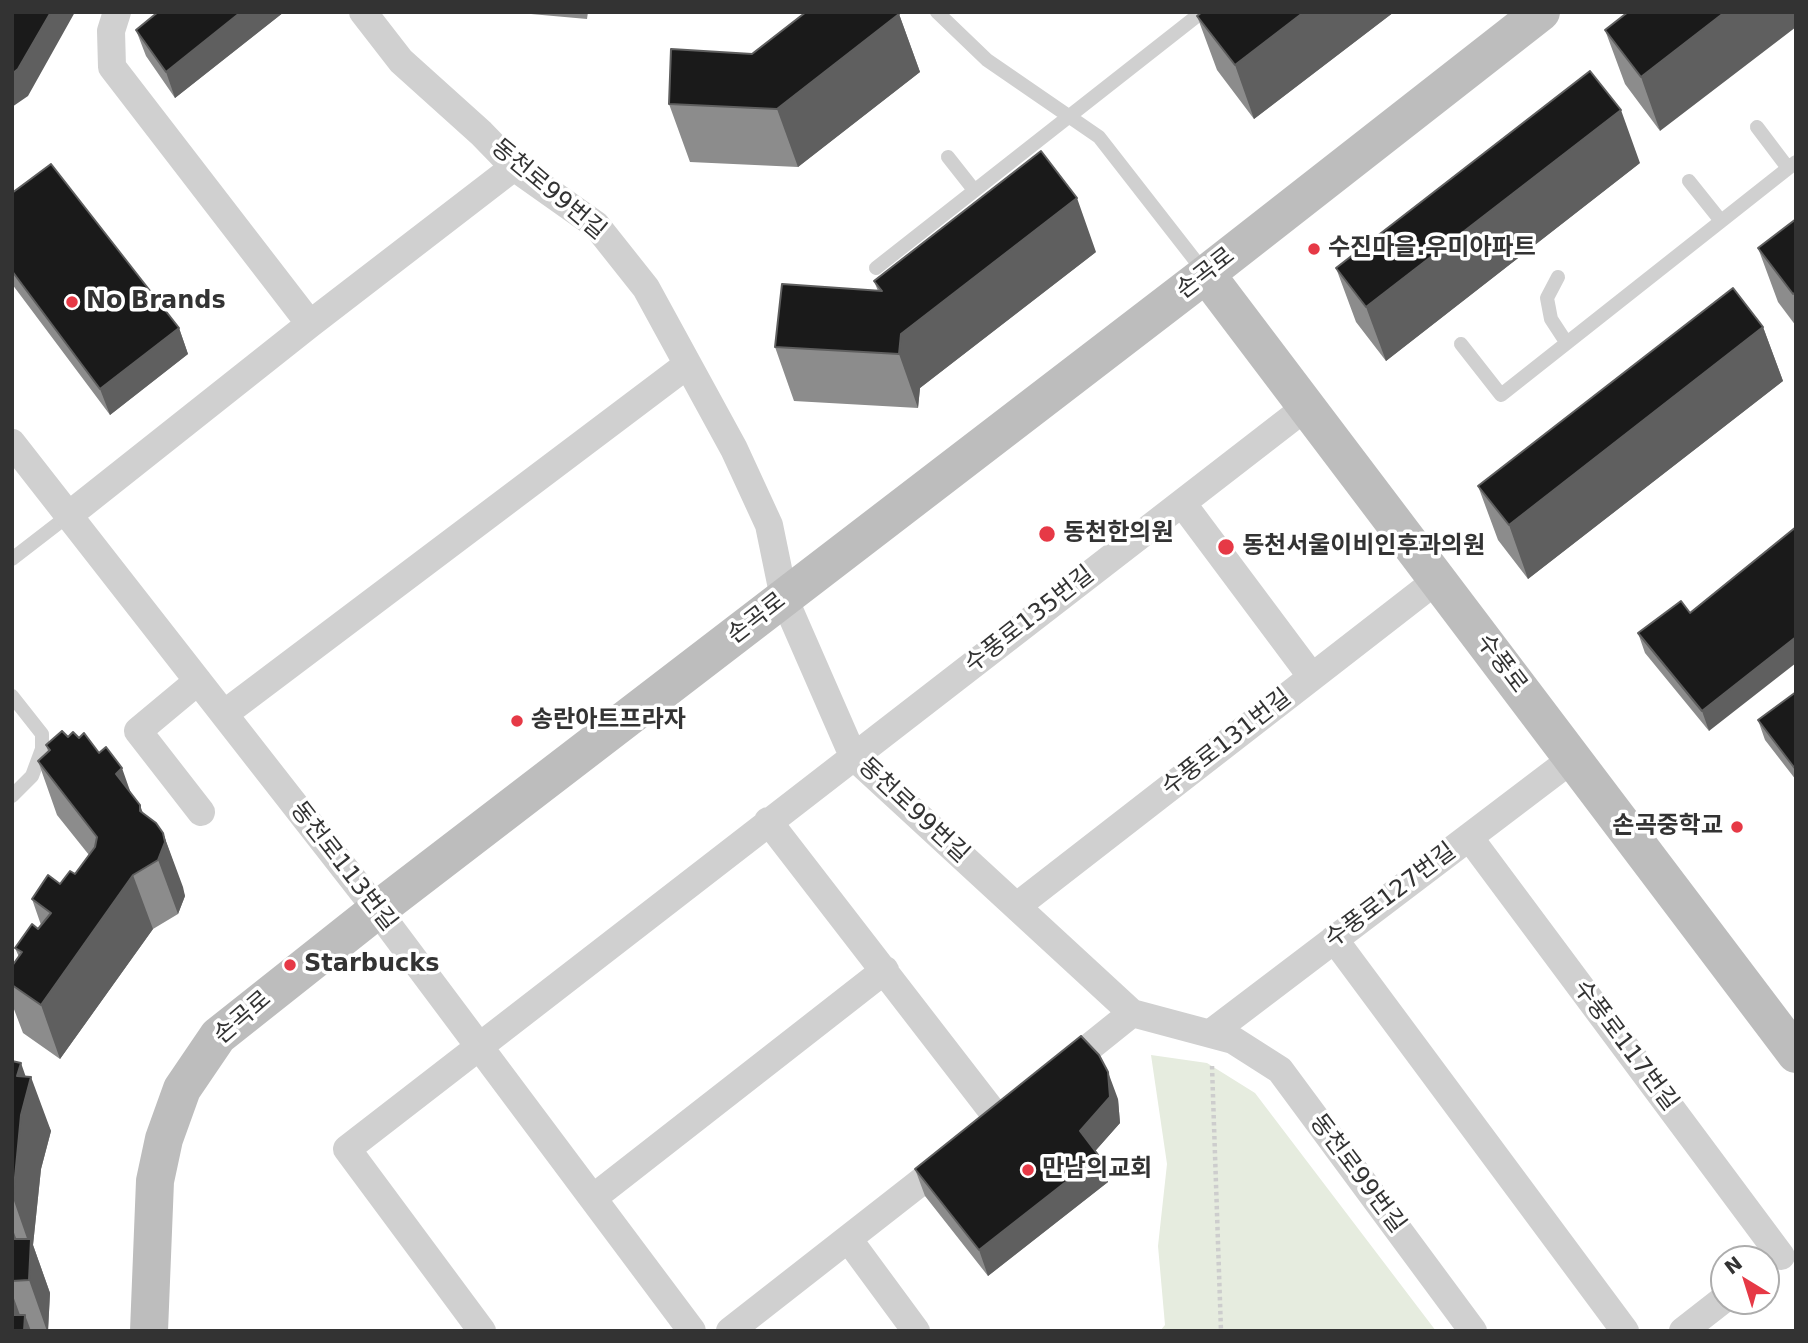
<!DOCTYPE html>
<html>
<head>
<meta charset="utf-8">
<style>
  body { margin:0 }
  #map { position:relative; width:1808px; height:1343px; overflow:hidden; background:#fff; font-family:"DejaVu Sans",sans-serif }
  canvas { display:block }
  .frame { position:absolute; inset:0; border:14px solid #333; pointer-events:none }
  .north { position:absolute; left:1710px; top:1245px; width:70px; height:70px; box-sizing:border-box; background:#fff; border:2px solid #adadad; border-radius:50%; rotate:322deg; font-size:19px; font-weight:700; line-height:28px; text-align:center; color:#333 }
  .north::after { content:''; display:block; margin:auto; width:24px; height:32px; background:#e63946; clip-path:polygon(50% 0,100% 100%,50% 72%,0 100%) }
</style>
</head>
<body>
<div id="map">
<canvas width="1808" height="1343"></canvas>
<div class="frame"></div>
<div class="north">N</div>
</div>
<script>
const context = document.querySelector('canvas').getContext('2d');
context.lineJoin = 'round';
function fill(path, color) { context.fillStyle = color; context.fill(path, 'evenodd'); }
const toPath = rows => new Path2D(rows.map(r => 'M' + r).join(''));
function strokePath(path, color, width, dash) { context.strokeStyle = color; context.lineWidth = width; context.lineCap = dash ? 'butt' : 'round'; context.setLineDash(dash || []); context.stroke(path); }
function drawText(font, color, halo, rows, align = 'center') {
  context.font = font + ' "DejaVu Sans","Noto Sans KR",sans-serif'; context.lineWidth = 7; context.setLineDash([]); context.textBaseline = 'middle'; context.strokeStyle = halo; context.fillStyle = color; for (const [text, x, y, turn = 0] of rows) {
    context.save(); context.translate(x, y); context.rotate((+turn || 0) * Math.PI / 180); context.textAlign = isNaN(turn) ? turn : align; if (halo) context.strokeText(text, 0, 0); context.fillText(text, 0, 0); context.restore();
  }
}
fill(toPath([
  [1151,1055,1207,1063,1255,1093,1436,1331,1160,1331,1165,1325,1158,1246,1167,1164]
]), '#e6ecdf');
strokePath(toPath([
  [1212,1066,1221,1331]
]), '#cdcdcd', 4.5, [3.5, 3.5]);
strokePath(toPath([
  [937,12,987,60,1099,137,1205,273],
  [1757,127,1788,168],
  [948,157,974,190],
  [1689,181,1721,221],
  [876,268,1202,12],
  [1558,277,1547,298,1551,319,1566,342],
  [1461,344,1501,395,1796,162],
  [12,559,69,515],
  [12,696,42,734,42,749,32,776,12,796]
]), '#d0d0d0', 14);
strokePath(toPath([
  [117,12,111,31,112,67,310,324],
  [363,12,401,61,481,133,514,167,596,225,646,288,734,449,769,525,784,598,853,756,1132,1013,1233,1040,1280,1070,1473,1331],
  [12,443,377,910,692,1331],
  [1182,503,1312,677],
  [69,515,310,324,514,167],
  [198,681,138,731,201,812],
  [224,714,687,365],
  [768,821,999,1120],
  [1469,837,1781,1256],
  [1017,906,1437,580],
  [1334,939,1625,1331],
  [1211,1033,1572,759],
  [1061,1070,1132,1013],
  [593,1198,885,970],
  [849,1240,916,1331],
  [482,1331,347,1149,1306,407],
  [730,1331,950,1159],
  [1683,1331,1724,1299]
]), '#d0d0d0', 28);
strokePath(toPath([
  [1206,274,1796,1054],
  [149,1331,155,1181,164,1139,182,1089,218,1036,377,910,1206,274,1541,12]
]), '#bdbdbd', 38);
fill(toPath([
  [158,12,284,12,175,98,146,56,136,30],
  [530,12,588,12,587,19,531,14],
  [1202,12,1394,12,1254,119,1217,70,1197,16],
  [1628,12,1660,131,1625,84,1605,30],
  [899,14,920,72,798,167,690,162,669,104,752,54],
  [1640,163,1386,361,1356,322,1336,268],
  [12,193,179,328,188,354,110,415,12,284],
  [1796,219,1796,326,1778,302,1758,248],
  [1096,252,920,388,918,408,794,401,775,347,878,291,874,281],
  [1763,327,1783,381,1528,579,1498,540,1478,486],
  [1690,613,1709,731,1645,653,1638,633],
  [1796,692,1796,780,1765,740,1758,720],
  [68,737,79,738,131,794,140,805,142,813,163,833,185,896,178,914,153,929,60,1059,23,1033,12,1004,12,966,19,957,15,948,41,925,32,899,60,884,75,874,89,855,57,815,38,761,48,751,46,745],
  [12,1061,26,1077,51,1131,41,1169,33,1245,50,1293,48,1331,12,1331],
  [1118,1099,1120,1123,1095,1151,1108,1182,988,1276,925,1196,915,1169]
]), '#8c8c8c');
fill(toPath([
  [51,12,75,12,28,96,12,107,12,74],
  [241,12,284,12,175,98,166,72],
  [1304,12,1394,12,1254,119,1235,65],
  [1725,12,1796,12,1796,27,1660,131,1641,77],
  [899,14,920,72,798,167,777,109],
  [1621,110,1640,163,1386,361,1366,307],
  [1077,198,1096,252,920,388,918,408,899,354,901,334],
  [1763,327,1783,381,1528,579,1509,525],
  [179,328,188,354,110,415,100,389],
  [1796,637,1796,663,1709,731,1702,711],
  [122,768,141,822,116,774],
  [140,805,159,858,163,833,183,887,185,896,178,914,140,811],
  [133,875,153,929,60,1059,41,1005],
  [21,1063,29,1086,31,1077,51,1131,41,1169,33,1245,50,1293,48,1331,47,1331,29,1280,12,1252,13,1230,29,1273,30,1247,13,1198,21,1115,17,1076],
  [1108,1072,1118,1099,1120,1123,1090,1157,1080,1131],
  [1099,1156,1108,1182,988,1276,979,1250],
  [12,1293,24,1326,25,1315,31,1331,12,1331]
]), '#5f5f5f');
const building = toPath([
  [12,12,51,12,18,69,12,74,12,12],
  [158,12,241,12,166,72,136,30,158,12],
  [806,12,898,12,899,14,777,109,669,104,671,49,752,54,806,12],
  [1202,12,1304,12,1235,65,1197,16,1202,12],
  [1628,12,1725,12,1641,77,1605,30,1628,12],
  [1590,71,1621,110,1366,307,1336,268,1590,71],
  [1041,151,1077,198,901,334,899,354,775,347,782,284,882,291,874,281,1041,151],
  [51,164,179,328,100,389,12,271,12,193,51,164],
  [1796,219,1796,292,1793,294,1758,248,1796,219],
  [1733,288,1763,327,1509,525,1478,486,1733,288],
  [1796,527,1796,637,1702,711,1638,633,1681,601,1690,613,1796,527],
  [1796,692,1796,770,1758,720,1796,692],
  [62,731,68,737,73,732,79,738,84,733,99,753,106,747,122,768,116,774,140,805,140,811,156,823,163,833,165,842,158,860,133,875,41,1005,12,985,12,966,22,952,15,948,32,924,38,929,51,913,32,899,48,875,60,884,70,871,75,874,95,847,97,837,38,761,50,750,46,745,62,731],
  [1081,1036,1099,1055,1108,1072,1110,1097,1080,1131,1099,1156,979,1250,915,1169,1081,1036],
  [12,1061,21,1063,17,1076,31,1077,21,1115,13,1198,12,1061],
  [12,1230,13,1239,31,1239,29,1280,12,1281,12,1230],
  [12,1315,25,1315,24,1331,12,1331,12,1315]
]);
fill(building, '#1a1a1a');
strokePath(building, '#5f5f5f', 2);
for (const [x, y, r, color] of [
  [1314,249,7,"#e63946"],
  [72,302,7,"#e63946"],
  [1047,534,9,"#e63946"],
  [1226,547,9,"#e63946"],
  [517,721,7,"#e63946"],
  [1737,827,7,"#e63946"],
  [290,965,7,"#e63946"],
  [1028,1170,7,"#e63946"]
]) { const dot = new Path2D(); dot.arc(x, y, r, 0, 2 * Math.PI); context.fillStyle = color; context.fill(dot); strokePath(dot, '#fff', 2.5); }
drawText('24px', '#333', '#fff', [
  ["동천로99번길",548,190,40],
  ["손곡로",1206,274,-38],
  ["손곡로",757,619,-38],
  ["수풍로135번길",1030,620,-38],
  ["수풍로",1501,664,53],
  ["수풍로131번길",1227,743,-38],
  ["동천로99번길",913,811,43],
  ["동천로113번길",343,867,52],
  ["수풍로127번길",1391,896,-37],
  ["손곡로",243,1018,-41],
  ["수풍로117번길",1625,1046,53],
  ["동천로99번길",1357,1174,53]
]);
drawText('bold 24px', '#333', '#fff', [
  ["수진마을.우미아파트",1328,249],
  ["No Brands",86,302],
  ["동천한의원",1063,534],
  ["동천서울이비인후과의원",1242,547],
  ["송란아트프라자",531,721],
  ["손곡중학교",1723,827,"right"],
  ["Starbucks",304,965],
  ["만남의교회",1042,1170]
], 'left');
</script>
</body>
</html>
